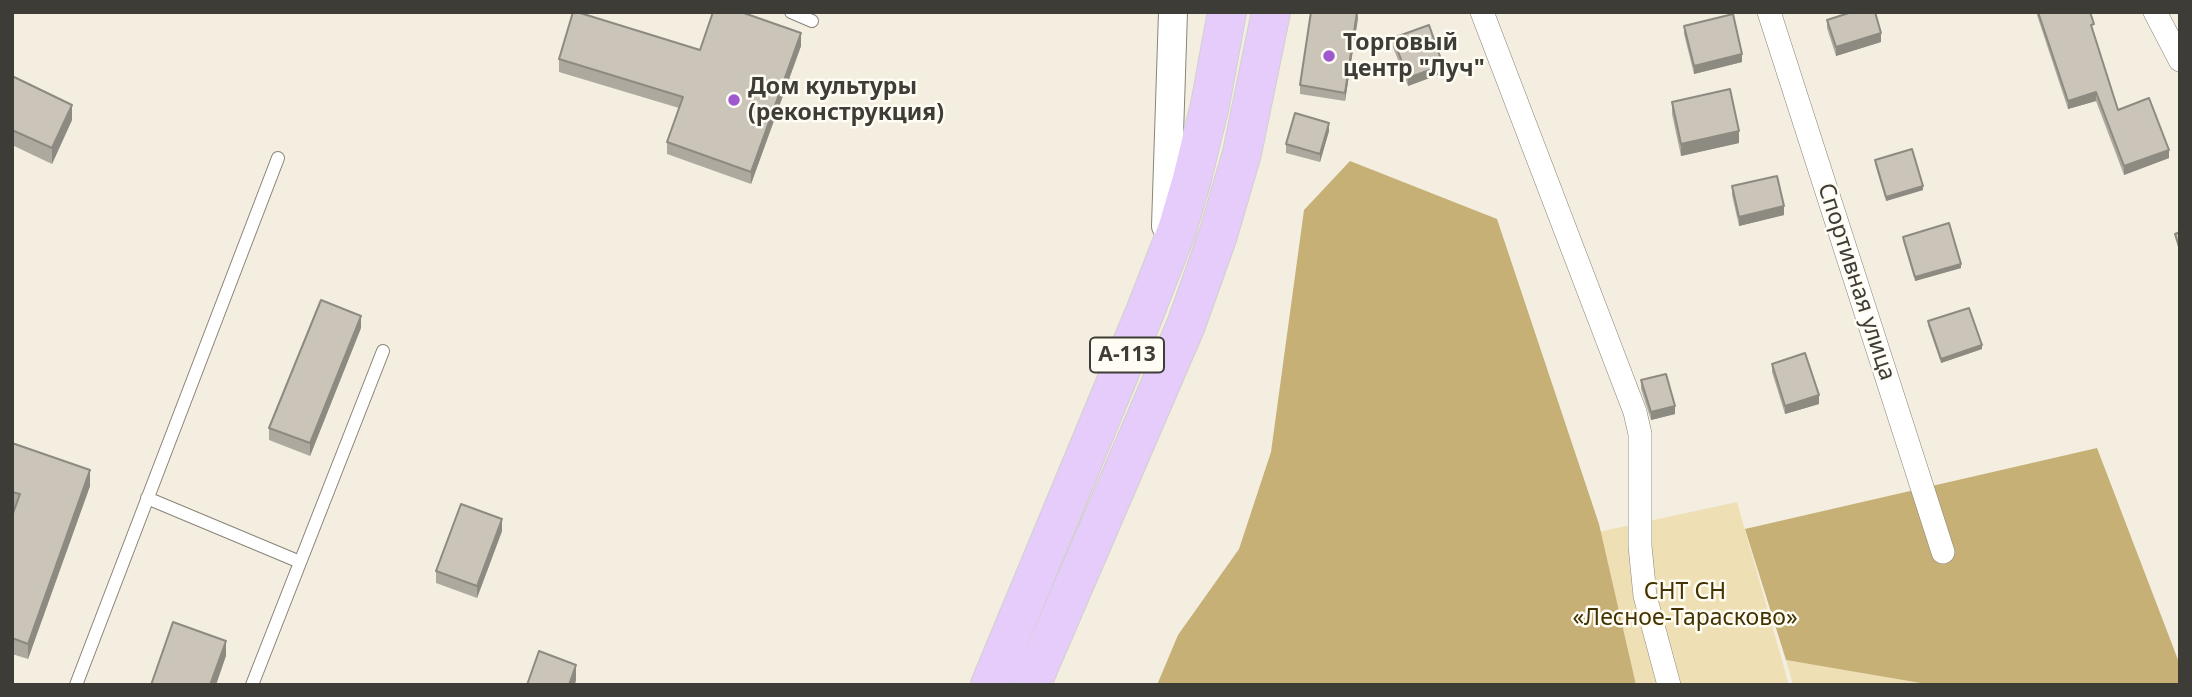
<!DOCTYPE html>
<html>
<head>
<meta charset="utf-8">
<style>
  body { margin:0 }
  #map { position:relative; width:2192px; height:697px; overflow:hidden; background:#f3eee0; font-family:"Noto Sans",sans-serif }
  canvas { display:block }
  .frame { position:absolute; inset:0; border:14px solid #3e3c36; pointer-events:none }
</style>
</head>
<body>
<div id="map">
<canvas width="2192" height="697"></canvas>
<div class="frame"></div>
</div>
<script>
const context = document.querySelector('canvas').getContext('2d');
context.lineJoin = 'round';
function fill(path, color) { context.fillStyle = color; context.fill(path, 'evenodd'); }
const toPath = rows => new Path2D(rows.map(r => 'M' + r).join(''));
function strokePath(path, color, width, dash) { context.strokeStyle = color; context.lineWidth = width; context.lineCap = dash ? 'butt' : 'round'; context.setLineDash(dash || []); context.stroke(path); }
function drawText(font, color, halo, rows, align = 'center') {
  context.font = font + ' "Noto Sans",sans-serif'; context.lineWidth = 5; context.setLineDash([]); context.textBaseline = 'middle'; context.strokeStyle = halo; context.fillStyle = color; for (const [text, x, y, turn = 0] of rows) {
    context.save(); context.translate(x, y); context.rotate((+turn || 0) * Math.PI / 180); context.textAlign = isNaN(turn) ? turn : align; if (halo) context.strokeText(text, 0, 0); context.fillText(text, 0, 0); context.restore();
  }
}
fill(toPath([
  [1737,502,1789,685,1622,685,1589,534],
  [1786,660,1932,685,1793,685]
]), '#efdfb4');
fill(toPath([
  [1350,161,1497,219,1599,524,1636,685,1157,685,1178,635,1239,549,1271,452,1304,210],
  [2097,448,2180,665,2180,685,1932,685,1786,660,1745,529]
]), '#c6b076');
const service = toPath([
  [791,12,812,21],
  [147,498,300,562],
  [76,685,278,158],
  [252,685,383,351]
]);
const minor = toPath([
  [1482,12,1635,412,1640,434,1640,546,1645,596,1669,685],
  [1769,12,1943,552],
  [2155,12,2180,60]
]);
const tertiary = toPath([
  [1166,226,1173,12]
]);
const trunk = toPath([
  [990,685,1145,312,1177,230,1192,179,1210,105,1227,12],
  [1031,685,1186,325,1218,235,1242,153,1271,12]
]);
strokePath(service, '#898478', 14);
strokePath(minor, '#898478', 24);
strokePath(tertiary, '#898478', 30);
strokePath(trunk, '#d1d0cf', 40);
strokePath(service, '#fff', 12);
strokePath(minor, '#fff', 23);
strokePath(tertiary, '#fff', 28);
strokePath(trunk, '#e6ccfa', 38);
fill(toPath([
  [2036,12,2090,12,2093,32,2118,110,2169,158,2124,175,2096,101,2068,109],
  [1358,18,1345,101,1300,94,1300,85],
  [1827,20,1881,42,1836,56,1827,28],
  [1684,26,1742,62,1694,74,1684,34],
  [1393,38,1443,73,1408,86,1393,47],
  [801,46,751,184,667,154,667,142,679,108,559,72,559,59,700,50],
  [12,76,72,120,52,164,12,145],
  [1672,102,1739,143,1681,156,1672,114],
  [1329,131,1320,162,1286,153,1286,144],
  [1875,160,1923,190,1886,201,1875,164],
  [1732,186,1784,215,1739,226,1732,195],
  [1903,237,1961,268,1915,281,1903,241],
  [1928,321,1982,349,1941,363,1928,325],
  [361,328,310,456,269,440,269,428],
  [1772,364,1819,404,1785,414,1772,372],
  [1641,380,1675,414,1651,420,1641,389],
  [12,443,90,486,28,659,12,654,12,516,15,508,12,507],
  [502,531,477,598,436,583,436,571]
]), '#aea99e');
fill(toPath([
  [1358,12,1358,18,1345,101,1345,93],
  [801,33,801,46,751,184,751,172],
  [1881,33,1881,42,1836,56,1836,47],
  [1742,54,1742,62,1694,74,1694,66],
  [1443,65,1443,73,1408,86,1408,78],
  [2096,92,2096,101,2068,109,2068,101],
  [72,105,72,120,52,164,52,148],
  [1329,123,1329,131,1320,162,1320,154],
  [1739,131,1739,143,1681,156,1681,144],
  [2169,150,2169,158,2124,175,2124,166],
  [1923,186,1923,190,1886,201,1886,197],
  [1784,206,1784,215,1739,226,1739,217],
  [1961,264,1961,268,1915,281,1915,277],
  [361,316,361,328,310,456,310,443],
  [1982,345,1982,349,1941,363,1941,359],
  [1819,395,1819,404,1785,414,1785,406],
  [1675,406,1675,414,1651,420,1651,412],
  [90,470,90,486,28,659,28,644],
  [502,519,502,531,477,598,477,586],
  [226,641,226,656,216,685,210,685],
  [576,665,576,680,575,685,569,685]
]), '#8d8a81');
const building = toPath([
  [573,12,577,12,700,50,713,12,741,12,801,33,751,172,667,142,683,97,559,59,573,12],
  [1311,12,1357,12,1345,93,1300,85,1311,12],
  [1852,12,1875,12,1881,33,1836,47,1827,20,1852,12],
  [2038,12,2090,12,2094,24,2091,25,2118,110,2149,98,2169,150,2124,166,2096,92,2068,101,2038,12],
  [1733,14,1742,54,1694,66,1684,26,1733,14],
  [1429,25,1443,65,1408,78,1393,38,1429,25],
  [12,76,72,105,52,148,12,130,12,76],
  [1730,89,1739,131,1681,144,1672,102,1730,89],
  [1295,113,1329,123,1320,154,1286,144,1295,113],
  [1912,149,1923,186,1886,197,1875,160,1912,149],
  [1777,176,1784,206,1739,217,1732,186,1777,176],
  [1949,223,1961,264,1915,277,1903,237,1949,223],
  [2180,232,2180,250,2175,234,2180,232],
  [321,300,361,316,310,443,269,428,321,300],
  [1969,308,1982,345,1941,359,1928,321,1969,308],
  [1805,353,1819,395,1785,406,1772,364,1805,353],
  [1666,374,1675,406,1651,412,1641,380,1666,374],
  [12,443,90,470,28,644,12,638,12,516,20,494,12,492,12,443],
  [461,504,502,519,477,586,436,571,461,504],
  [173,622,226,641,210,685,151,685,173,622],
  [539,651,576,665,569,685,527,685,539,651]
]);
fill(building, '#cac5b8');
strokePath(building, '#8d8a81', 2);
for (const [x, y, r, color] of [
  [1329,56,7,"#9f58cd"],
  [734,100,7,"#9f58cd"]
]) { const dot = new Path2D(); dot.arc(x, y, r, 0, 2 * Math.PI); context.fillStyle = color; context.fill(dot); strokePath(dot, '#fffcf3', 2.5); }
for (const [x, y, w] of [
  [1127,355,74]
]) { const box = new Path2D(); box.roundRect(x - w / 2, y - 17.5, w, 35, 5); context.fillStyle = '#fffcf3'; context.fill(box); strokePath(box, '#3e3c36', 2); }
drawText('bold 21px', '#3e3c36', null, [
  ["А-113",1127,355]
]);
drawText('bold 23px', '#3e3c36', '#fffcf3', [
  ["Торговый",1343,43],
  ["центр \"Луч\"",1343,69],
  ["Дом культуры",748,87],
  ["(реконструкция)",748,113]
], 'left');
drawText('23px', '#3e3c36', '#fffcf3', [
  ["Спортивная улица",1856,282,72]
]);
drawText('23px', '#423301', '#fffcf3', [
  ["СНТ СН",1685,592],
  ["«Лесное-Тарасково»",1685,618]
]);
</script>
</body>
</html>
